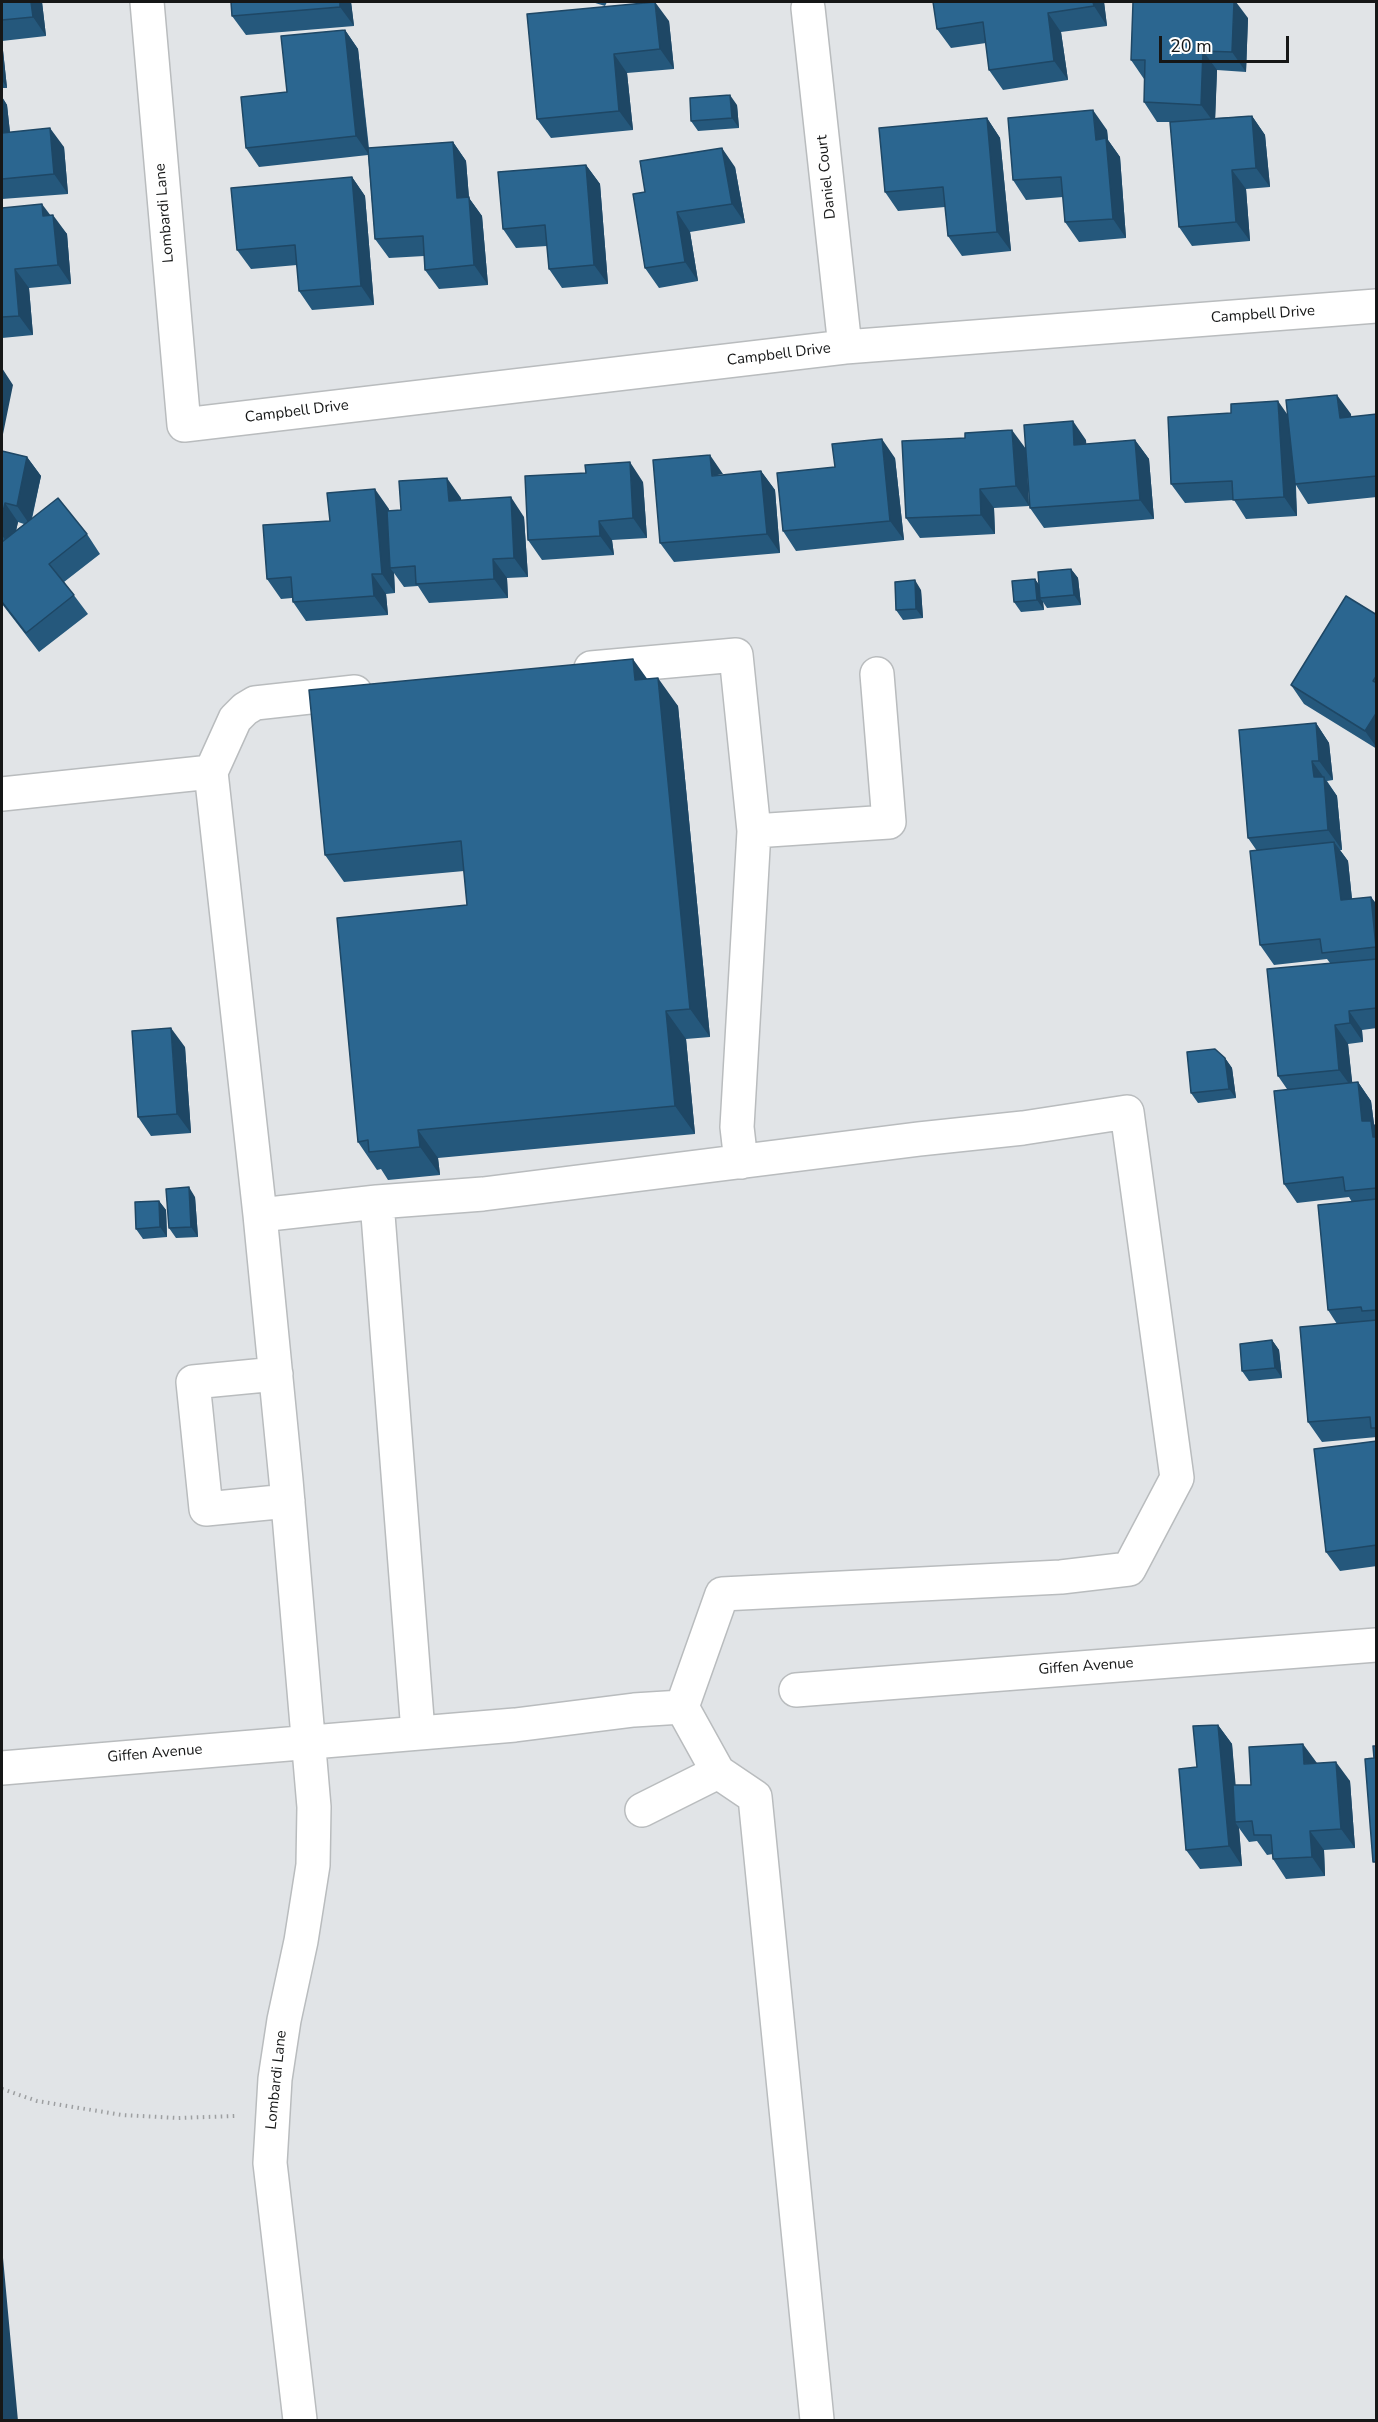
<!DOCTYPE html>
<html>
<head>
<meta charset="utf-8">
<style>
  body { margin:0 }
  #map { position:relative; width:1378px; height:2422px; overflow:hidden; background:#e1e4e7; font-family:"Nunito Sans",sans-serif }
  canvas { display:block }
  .frame { position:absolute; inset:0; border:3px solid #161717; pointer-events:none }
  .scale { position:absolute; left:1159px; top:36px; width:130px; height:27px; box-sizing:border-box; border:3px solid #161717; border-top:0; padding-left:8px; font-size:18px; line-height:21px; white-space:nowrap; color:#161717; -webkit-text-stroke:4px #fff; paint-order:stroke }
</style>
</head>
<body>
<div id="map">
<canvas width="1378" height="2422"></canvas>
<div class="frame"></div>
<div class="scale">20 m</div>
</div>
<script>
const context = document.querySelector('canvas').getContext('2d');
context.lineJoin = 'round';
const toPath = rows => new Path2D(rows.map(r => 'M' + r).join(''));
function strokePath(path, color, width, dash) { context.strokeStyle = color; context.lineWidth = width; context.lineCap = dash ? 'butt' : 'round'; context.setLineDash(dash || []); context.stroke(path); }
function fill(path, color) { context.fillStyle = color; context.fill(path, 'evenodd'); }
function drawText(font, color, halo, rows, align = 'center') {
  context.font = font + ' "Nunito Sans",sans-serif'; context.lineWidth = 6; context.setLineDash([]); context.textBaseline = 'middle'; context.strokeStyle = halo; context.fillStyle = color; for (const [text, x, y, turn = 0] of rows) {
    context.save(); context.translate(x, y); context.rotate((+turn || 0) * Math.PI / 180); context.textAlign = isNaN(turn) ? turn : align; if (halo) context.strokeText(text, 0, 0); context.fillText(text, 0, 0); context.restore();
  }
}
const minor = toPath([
  [147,2,184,425,845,347,1376,306],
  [808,8,845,347],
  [591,668,736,655,754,831,737,1127,741,1162],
  [2,794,211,772],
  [754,831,889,822,877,674],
  [377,1202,418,1732],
  [276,1374,193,1382,206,1509,288,1501],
  [796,1690,1376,1645],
  [682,1707,718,1772,755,1797,817,2420],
  [2,1768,515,1725,634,1710,682,1707,722,1594,1061,1577,1129,1569,1177,1478,1127,1112,1023,1128,919,1139,483,1194,377,1202,260,1215],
  [642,1810,718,1772],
  [300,2420,270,2163,275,2079,284,2020,301,1941,313,1865,314,1807,286,1480,260,1215,211,772,235,719,245,709,255,703,355,692]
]);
strokePath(minor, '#b9bcbe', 36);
strokePath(toPath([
  [2,2089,37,2101,122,2115,178,2118,235,2116]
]), '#9d9fa1', 4, [1.5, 4.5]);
strokePath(minor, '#fff', 33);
fill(toPath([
  [2,2,42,2,46,36,2,41],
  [231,2,351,2,354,26,246,35,232,16],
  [592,2,607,2,605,6],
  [933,2,1104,2,1107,26,1061,32,1068,80,1003,90,989,70,986,43,951,48,937,29],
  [527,14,669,21,674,69,627,73,633,130,551,138,537,119],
  [1248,18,1246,72,1217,70,1215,118,1252,116,1265,135,1270,187,1246,189,1250,241,1192,246,1179,227,1170,122,1157,122,1144,102,1144,79,1131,60],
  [345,30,358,49,369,148,453,142,466,161,469,198,482,216,488,285,439,289,425,270,424,256,389,258,375,239,368,155,259,167,246,148,287,92],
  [2,41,7,88,2,88],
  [2,97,7,105,10,132,64,147,68,194,2,199],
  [737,105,739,128,698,131,691,121],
  [987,118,1000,138,1011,251,962,256,948,236,945,207,898,211,885,192],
  [1107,130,1108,140,1120,157,1126,238,1079,242,1065,222,1063,197,1026,200,1013,180],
  [586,165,600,184,608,284,562,288,549,269,547,246,516,248,503,229],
  [735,167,745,223,690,232,698,281,659,288,645,268,645,192],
  [352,177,365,196,374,305,312,310,299,291,297,265,251,269,237,250],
  [2,208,50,215,67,234,71,284,29,288,33,335,2,338],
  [1287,414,1351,414,1351,417,1377,414,1377,497,1308,504,1296,485,1297,516,1246,519,1234,500,1185,503,1171,484],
  [1086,440,1086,444,1135,440,1149,459,1154,519,1044,528,1030,508,1026,451,1029,506,994,508,995,534,920,538,906,518,1026,449],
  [2,451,27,457,41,476,32,519,87,534,100,554,64,582,88,614,39,652,2,604],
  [18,522,24,524,16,530],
  [895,458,904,540,796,551,783,531],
  [761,471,775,490,780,553,674,562,660,543,724,475],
  [643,482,647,538,612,540,614,555,542,560,528,540],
  [461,498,461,500,524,517,528,577,507,578,508,598,429,603,418,586,404,587,394,573,395,593,386,594,388,615,306,621,293,602,292,598,281,599,267,579,330,521,389,509,389,511,401,510],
  [1071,569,1078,578,1081,605,1047,608,1043,602,1044,610,1021,612,1014,602,1035,579,1039,585],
  [921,590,923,618,903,620,896,610],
  [1377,615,1377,749,1304,704,1291,685],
  [647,679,678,706,710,1037,686,1039,695,1134,438,1158,440,1175,388,1180,381,1169,377,1170,358,1142,467,905,464,871,344,882,325,855],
  [1316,723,1329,743,1333,780,1327,781,1337,796,1342,850,1340,850,1348,861,1352,899,1371,897,1377,905,1377,1028,1362,1030,1363,1042,1348,1044,1352,1083,1358,1082,1371,1101,1374,1124,1377,1128,1377,1437,1322,1442,1308,1422,1337,1324,1328,1310,1352,1202,1349,1197,1297,1203,1284,1184,1287,1089,1278,1076,1330,963,1327,959,1274,965,1260,945,1257,851,1248,838],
  [185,1047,191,1133,151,1136,138,1117],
  [1225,1058,1232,1068,1236,1098,1198,1103,1191,1093],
  [195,1197,198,1237,176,1238,169,1228],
  [159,1201,166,1210,167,1237,143,1239,136,1229],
  [1272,1340,1279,1350,1282,1378,1249,1381,1242,1371],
  [1377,1441,1377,1566,1340,1571,1326,1552],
  [1218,1725,1232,1744,1235,1785,1251,1785,1317,1763,1350,1781,1355,1848,1324,1850,1325,1876,1286,1879,1273,1859,1273,1854,1267,1855,1257,1841,1249,1842,1239,1828,1242,1866,1200,1869,1186,1850,1197,1767]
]), '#25587c');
fill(toPath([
  [31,2,42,2,46,36,33,17],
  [340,2,351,2,354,26,340,7],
  [655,2,669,21,674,69,660,49],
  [1093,2,1104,2,1107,26,1094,6],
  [1234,2,1236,2,1248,18,1246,72,1232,52],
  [1048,13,1061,32,1068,80,1054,61],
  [345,30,358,49,369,155,356,136],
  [2,41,7,88,2,80],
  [1203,51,1217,70,1215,124,1201,105],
  [614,54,627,73,633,130,619,111],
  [730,95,737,105,739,128,732,118],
  [2,97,7,105,12,152,2,138],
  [1093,110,1107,130,1108,140,1120,157,1126,238,1113,219,1096,140],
  [1252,116,1265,135,1270,187,1256,168],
  [987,118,1000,138,1011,251,997,232],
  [50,128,64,147,68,194,54,174],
  [453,142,466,161,469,198,482,216,488,285,474,265,457,198],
  [722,148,735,167,745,223,732,204],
  [586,165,600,184,608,284,594,265],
  [1232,170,1246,189,1250,241,1236,222],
  [352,177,365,196,374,305,361,286],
  [42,204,54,220,53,215,67,234,71,284,58,265,43,216],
  [677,212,690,232,698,281,685,262],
  [15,269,29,288,33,335,19,316],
  [2,368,13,385,2,439],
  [1337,395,1351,414,1353,437,1340,418],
  [1278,401,1292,421,1297,516,1284,497],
  [1073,421,1086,440,1088,464,1074,445],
  [1012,430,1026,449,1029,506,1016,486],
  [882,439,895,458,904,540,890,521],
  [1135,440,1149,459,1154,519,1140,500],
  [710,455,723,474,712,476],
  [27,457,41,476,30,525,17,506],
  [630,462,643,482,647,538,633,518],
  [761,471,775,490,780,553,767,534],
  [447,478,461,498,463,520,449,501],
  [375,489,389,509,393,568,390,568,394,573,395,593,382,574],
  [980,489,994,508,995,534,981,515],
  [511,497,524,517,528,577,514,558],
  [5,503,18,522,12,550,2,535,2,517],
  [599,521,612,540,614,555,600,536],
  [493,559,507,578,508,598,494,579],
  [1071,569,1078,578,1081,605,1074,595],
  [372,574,386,594,388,615,374,596],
  [1035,579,1042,589,1040,598,1043,602,1044,610,1037,600],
  [915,580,921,590,923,618,916,609],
  [633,659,653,687,635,680],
  [658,678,678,706,710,1037,690,1009],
  [1377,712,1377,748,1365,731],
  [1316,723,1329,743,1333,780,1319,761],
  [1312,761,1337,796,1342,850,1328,830,1314,777],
  [1334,842,1348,861,1354,919,1341,900],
  [1371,897,1377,905,1377,948,1376,947],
  [666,1011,686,1039,695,1134,675,1106],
  [1349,1011,1362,1030,1363,1042,1350,1023],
  [1335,1025,1348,1044,1353,1089,1339,1070],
  [171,1028,185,1047,191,1133,177,1114],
  [1225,1058,1232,1068,1236,1098,1229,1089],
  [1358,1082,1371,1101,1374,1124,1377,1128,1377,1142,1362,1121],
  [418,1130,438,1158,440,1175,420,1147],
  [189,1187,195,1197,198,1237,191,1227],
  [159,1201,166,1210,167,1237,160,1227],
  [1272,1340,1279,1350,1282,1378,1275,1368],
  [1218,1725,1232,1744,1239,1822,1235,1822,1239,1828,1242,1866,1229,1846],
  [1303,1744,1317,1763,1304,1764],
  [1336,1762,1350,1781,1355,1848,1341,1829],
  [1310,1831,1324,1850,1325,1876,1312,1857],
  [2,2247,18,2421,2,2421]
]), '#1e4765');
const building = toPath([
  [2,2,31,2,33,17,2,20,2,2],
  [231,2,340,2,340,7,232,16,231,2],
  [655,2,660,49,614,54,619,111,537,119,527,14,655,2],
  [933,2,1093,2,1094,6,1048,13,1054,61,989,70,983,22,937,29,933,2],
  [1133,2,1234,2,1232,52,1203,51,1201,105,1144,102,1145,60,1131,60,1133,2],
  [345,30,356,136,246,148,241,97,287,92,281,36,345,30],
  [730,95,732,118,691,121,690,98,730,95],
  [1093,110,1096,140,1106,138,1113,219,1065,222,1061,177,1013,180,1008,118,1093,110],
  [1252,116,1256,168,1232,170,1236,222,1179,227,1170,122,1252,116],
  [987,118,997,232,948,236,943,187,885,192,879,128,987,118],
  [50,128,54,174,2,179,2,133,50,128],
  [453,142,457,198,469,197,474,265,425,270,423,236,375,239,368,148,453,142],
  [722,148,732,204,677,212,685,262,645,268,633,194,645,192,640,161,722,148],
  [586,165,594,265,549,269,545,225,503,229,498,172,586,165],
  [352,177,361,286,299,291,295,245,237,250,231,188,352,177],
  [42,204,43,216,53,215,58,265,15,269,19,316,2,317,2,208,42,204],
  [1337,395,1340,418,1377,414,1377,476,1295,484,1286,400,1337,395],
  [1278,401,1284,497,1233,500,1232,481,1171,484,1168,417,1231,413,1231,404,1278,401],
  [1073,421,1074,445,1135,440,1140,500,1030,508,1024,425,1073,421],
  [1012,430,1016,486,980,489,981,515,906,518,902,441,965,438,965,433,1012,430],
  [882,439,890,521,783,531,777,473,835,467,832,444,882,439],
  [2,451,27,457,17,506,5,503,2,517,2,451],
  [710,455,712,476,761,471,767,534,660,543,653,460,710,455],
  [630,462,633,518,599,521,600,536,528,540,525,476,586,473,585,465,630,462],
  [447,478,449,501,511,497,514,558,493,559,494,579,416,584,415,566,390,568,387,511,401,510,399,481,447,478],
  [375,489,382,574,372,574,374,596,293,602,291,577,267,579,263,525,330,521,327,493,375,489],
  [58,498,87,534,49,564,74,595,26,633,2,602,2,542,58,498],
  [1071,569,1074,595,1040,598,1038,572,1071,569],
  [1035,579,1037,600,1014,602,1012,581,1035,579],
  [915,580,916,609,896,610,895,582,915,580],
  [1346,596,1377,615,1377,675,1373,681,1377,683,1377,712,1365,731,1291,685,1346,596],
  [633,659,635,680,658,678,690,1009,666,1011,675,1106,418,1130,420,1147,369,1152,368,1140,358,1142,337,918,467,905,461,841,325,855,309,690,633,659],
  [1316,723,1319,761,1312,761,1314,777,1324,777,1328,830,1248,838,1239,730,1316,723],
  [1334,842,1341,900,1371,897,1376,947,1322,953,1320,939,1260,945,1250,851,1334,842],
  [1377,959,1377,1008,1349,1011,1350,1023,1335,1025,1339,1070,1278,1076,1267,969,1377,959],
  [171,1028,177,1114,138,1117,132,1031,171,1028],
  [1215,1049,1225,1058,1229,1089,1191,1093,1187,1052,1215,1049],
  [1358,1082,1362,1121,1371,1121,1373,1137,1377,1137,1377,1188,1345,1191,1343,1177,1284,1184,1274,1091,1358,1082],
  [189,1187,191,1227,169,1228,166,1189,189,1187],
  [1377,1199,1377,1310,1362,1311,1361,1307,1328,1310,1318,1205,1377,1199],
  [159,1201,160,1227,136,1229,135,1202,159,1201],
  [1377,1320,1377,1428,1371,1428,1370,1417,1308,1422,1300,1327,1377,1320],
  [1272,1340,1275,1368,1242,1371,1240,1344,1272,1340],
  [1377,1441,1377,1545,1326,1552,1314,1449,1377,1441],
  [1218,1725,1229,1846,1186,1850,1179,1769,1197,1767,1193,1726,1218,1725],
  [1303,1744,1304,1764,1336,1762,1341,1829,1310,1831,1312,1857,1273,1859,1271,1835,1254,1835,1252,1821,1235,1822,1233,1785,1251,1785,1249,1747,1303,1744],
  [1373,1746,1377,1746,1377,1862,1373,1862,1365,1759,1374,1758,1373,1746]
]);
fill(building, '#2b6690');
strokePath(building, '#1e4765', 1.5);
drawText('15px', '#161717', '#fff', [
  ["Daniel Court",827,177,-96],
  ["Lombardi Lane",165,213,-95],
  ["Campbell Drive",1263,315,-4],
  ["Campbell Drive",779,355,-7],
  ["Campbell Drive",297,412,-7],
  ["Giffen Avenue",1086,1667,-4],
  ["Giffen Avenue",155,1754,-5],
  ["Lombardi Lane",277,2080,-84]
]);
</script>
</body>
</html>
